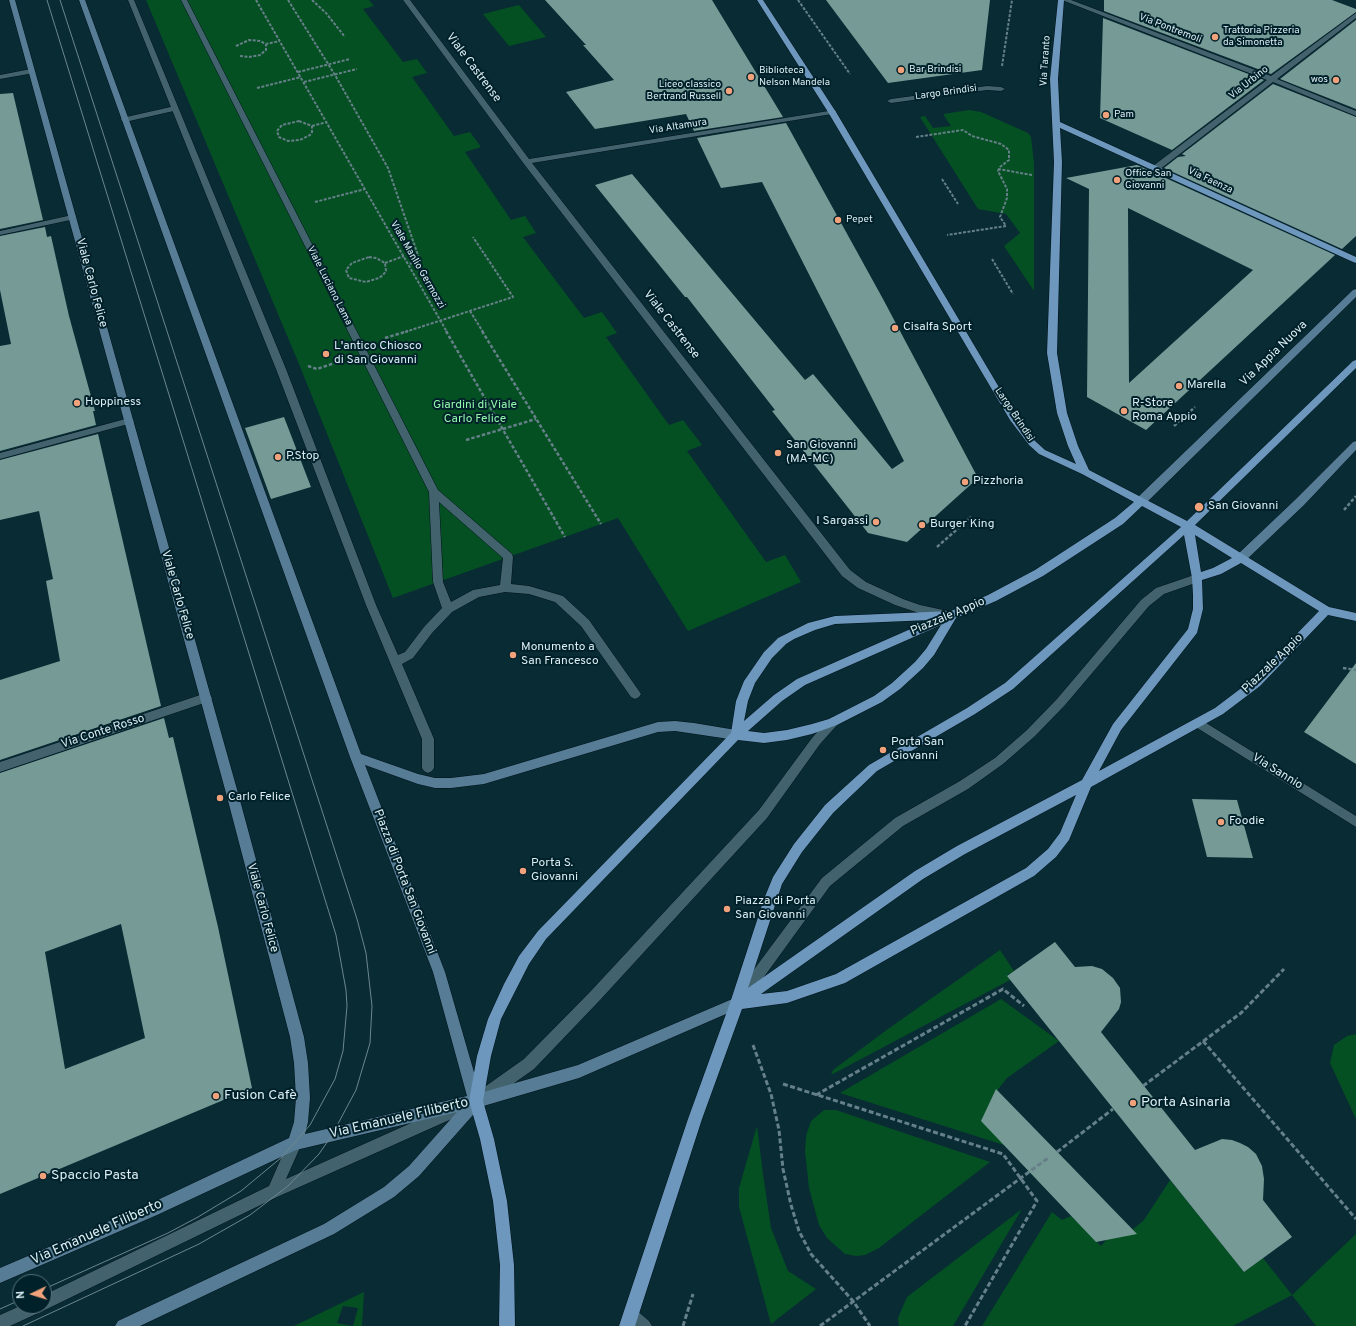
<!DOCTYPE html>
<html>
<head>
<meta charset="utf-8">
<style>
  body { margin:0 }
  #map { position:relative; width:1356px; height:1326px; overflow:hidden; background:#082b34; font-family:Overpass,sans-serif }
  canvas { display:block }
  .north { position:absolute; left:12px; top:1274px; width:40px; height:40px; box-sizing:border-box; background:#00212a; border:1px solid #58737a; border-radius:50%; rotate:266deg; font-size:11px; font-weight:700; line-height:16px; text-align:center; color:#dbedf3 }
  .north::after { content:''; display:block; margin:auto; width:14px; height:18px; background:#f1a27b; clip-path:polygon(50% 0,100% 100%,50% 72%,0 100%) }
</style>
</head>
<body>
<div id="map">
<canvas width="1356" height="1326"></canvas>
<div class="north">N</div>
</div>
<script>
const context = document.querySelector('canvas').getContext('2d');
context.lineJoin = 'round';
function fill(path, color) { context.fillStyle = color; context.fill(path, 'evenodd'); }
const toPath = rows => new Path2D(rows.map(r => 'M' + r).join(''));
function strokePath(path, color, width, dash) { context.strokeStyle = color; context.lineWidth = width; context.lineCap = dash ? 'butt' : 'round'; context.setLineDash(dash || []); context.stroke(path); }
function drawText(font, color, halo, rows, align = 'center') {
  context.font = font + ' Overpass,sans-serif'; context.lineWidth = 4; context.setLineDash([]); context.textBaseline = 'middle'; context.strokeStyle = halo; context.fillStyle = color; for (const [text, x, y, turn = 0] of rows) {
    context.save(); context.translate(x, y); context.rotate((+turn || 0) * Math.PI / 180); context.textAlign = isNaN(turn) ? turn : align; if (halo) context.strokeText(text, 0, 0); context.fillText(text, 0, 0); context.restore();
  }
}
fill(toPath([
  [146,0,369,0,374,6,363,9,403,62,417,59,427,73,412,77,454,136,470,132,481,147,465,152,511,220,525,216,536,233,523,237,584,318,602,312,617,333,606,337,669,425,683,420,702,445,687,451,766,562,785,555,801,582,688,631,618,518,393,598,299,364],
  [519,5,546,37,509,46,483,14],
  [969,110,981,112,1028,133,1031,137,1034,163,1034,291,1004,246,1020,233,1006,214,978,209,920,117,925,116,933,128,951,126,943,114],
  [1000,950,1014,971,1007,975,1010,980,831,1075,833,1070,888,1029],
  [1001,999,1059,1041,1007,1078,992,1097,986,1112,1004,1145,840,1093],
  [1356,1034,1356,1119,1330,1063,1334,1045,1347,1036],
  [824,1110,836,1110,990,1162,879,1248,865,1255,856,1256,845,1254,827,1238,819,1225,809,1188,805,1151,806,1136,811,1121],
  [757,1126,763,1174,771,1228,788,1271,816,1289,771,1324,739,1207,739,1188],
  [1170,1180,1244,1272,1263,1258,1292,1295,1356,1234,1356,1326,1316,1326,1292,1295,1233,1326,982,1326,1052,1212,1062,1220,1071,1216,1101,1246,1107,1239,1125,1236,1144,1220],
  [1022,1209,953,1326,899,1326,898,1318,907,1297],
  [364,1292,362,1326,353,1326,358,1308,343,1306,337,1323,352,1326,294,1326]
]), '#055023');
fill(toPath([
  [545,0,712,0,783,117,694,131,686,114,595,129,566,92,614,80,583,45,586,45],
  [826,0,990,0,982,70,888,83],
  [1104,0,1332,0,1356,9,1356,12,1271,74,1104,11],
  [1103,18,1264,80,1172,150,1100,118],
  [1356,20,1356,109,1280,79],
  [1273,84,1356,117,1356,236,1342,249,1164,168,1178,157,1186,156,1182,154],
  [13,93,43,220,0,229,0,94],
  [786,123,883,299,978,478,907,542,868,533,772,411,775,410,687,297,685,297,595,185,632,174,805,380,813,374,892,469,904,461,762,182,721,188,697,138],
  [1137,165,1335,255,1146,430,1087,397,1089,189,1066,178],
  [1128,208,1253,270,1129,383],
  [45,227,47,237,51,236,69,316,95,411,93,411,96,425,0,451,0,346,11,344,0,290,0,236],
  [284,417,311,487,271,499,245,428],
  [98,434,161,706,0,760,0,680,60,661,46,581,53,579,39,511,0,520,0,460],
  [1356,663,1356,764,1304,732],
  [164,718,169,738,173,737,218,927,252,1088,0,1194,0,773],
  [121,924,145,1038,65,1069,45,952],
  [1192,799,1237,800,1253,858,1207,857],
  [1055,942,1075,967,1092,966,1102,969,1113,978,1120,988,1121,1002,1119,1009,1101,1032,1195,1150,1222,1139,1232,1140,1240,1143,1248,1147,1256,1154,1262,1166,1264,1179,1263,1200,1292,1237,1244,1272,1007,976],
  [996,1089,1072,1167,1137,1234,1096,1242,981,1121]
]), '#769b96');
const service = toPath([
  [175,106,178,106,178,110,125,122,121,120,122,118,175,106],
  [1197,574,1201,575,1202,578,1201,581,1164,594,1149,606,1065,705,1035,736,1003,764,968,789,903,826,830,886,745,1003,740,1005,735,1003,733,999,735,995,822,878,895,818,960,781,995,758,1027,730,1057,699,1141,600,1156,588,1197,574],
  [833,717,837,719,839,722,837,725,820,744,767,818,600,1000,534,1069,486,1103,481,1105,476,1103,474,1098,476,1093,524,1059,590,992,759,810,812,738,829,719,833,717],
  [460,1101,465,1103,467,1108,465,1113,277,1197,49,1308,10,1326,0,1326,0,1315,20,1306,44,1306,44,1295,269,1186,290,1138,295,1136,300,1138,302,1143,286,1179,460,1101],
  [631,1307,636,1310,649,1321,652,1326,632,1326,626,1320,623,1315,626,1310,631,1307]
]);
const pedestrian = toPath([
  [128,0,134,0,286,369,376,605,398,655,405,652,424,627,442,608,433,582,429,492,181,0,187,0,438,490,512,554,513,557,511,584,529,586,563,596,589,620,639,691,641,694,639,697,635,699,631,697,581,626,555,602,529,594,505,592,479,597,452,612,432,633,413,658,402,664,434,739,434,768,432,771,428,773,424,771,422,768,422,739,366,605,276,369,128,0],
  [439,502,503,558,500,585,473,590,451,602,443,582,439,502],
  [987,86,1001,87,1005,89,1001,91,987,90,891,103,887,101,891,99,987,86]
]);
const minor = toPath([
  [403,0,410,0,529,159,835,110,836,112,832,114,532,163,850,570,866,582,903,599,920,605,948,611,949,614,948,617,944,618,919,613,895,605,858,588,842,576,524,164,403,0],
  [1062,0,1071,0,1271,76,1356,13,1356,18,1277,79,1356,111,1356,116,1273,82,1159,170,1153,170,1153,166,1267,80,1062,0],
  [31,69,35,71,34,73,0,79,0,75,31,69],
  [72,215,75,215,76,217,75,219,0,235,0,231,72,215],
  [129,418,134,421,132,423,0,459,0,453,129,418],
  [206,693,210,695,212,698,210,701,0,772,0,762,206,693],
  [1198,718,1356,816,1356,827,1194,726,1192,723,1194,720,1198,718]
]);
const secondary = toPath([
  [9,0,15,0,238,793,304,1037,308,1063,310,1098,308,1122,305,1134,467,1096,433,972,350,757,79,0,85,0,361,754,418,774,435,778,451,778,484,774,658,722,675,721,694,723,736,730,740,732,742,735,740,738,736,740,675,731,658,732,484,784,451,788,435,788,418,784,365,765,445,972,480,1093,578,1065,737,997,742,999,744,1003,742,1007,579,1078,480,1107,419,1176,394,1197,334,1234,140,1326,115,1326,118,1321,324,1224,384,1187,409,1166,457,1112,296,1150,157,1215,0,1283,0,1268,147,1205,289,1138,294,1122,296,1098,294,1063,290,1037,226,793,9,0],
  [1356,289,1356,297,1145,504,1137,504,1136,501,1137,498,1353,290,1356,289],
  [1356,441,1356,450,1304,505,1245,561,1237,561,1236,558,1237,555,1296,499,1353,442,1356,441]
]);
const primary = toPath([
  [757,0,763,0,836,112,1016,416,1035,441,1045,450,1076,464,1068,446,1057,413,1047,353,1054,162,1050,79,1058,0,1064,0,1058,79,1060,122,1356,257,1356,263,1353,262,1060,128,1062,162,1057,353,1067,413,1078,446,1089,470,1187,521,1353,361,1356,360,1356,368,1195,525,1329,607,1356,613,1356,621,1328,615,1260,686,1223,714,1091,787,1069,840,1056,857,1034,876,845,983,787,1003,742,1009,702,1119,635,1326,619,1326,688,1119,730,1003,764,899,773,877,794,844,825,805,869,765,967,708,1005,683,1181,527,1142,506,1123,524,1043,576,996,601,956,618,934,655,923,668,900,689,882,702,837,725,812,734,787,740,764,743,738,740,546,939,529,964,501,1019,491,1056,483,1101,494,1139,507,1201,514,1265,515,1326,499,1326,500,1265,493,1201,480,1139,469,1101,477,1056,488,1019,504,984,519,956,538,931,731,733,736,701,744,681,764,652,778,638,808,623,835,616,951,611,988,595,1035,570,1115,518,1134,502,1082,474,1039,454,1029,445,1010,420,828,112,757,0],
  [1184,535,1192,578,1193,595,1193,609,1188,629,1113,724,1082,780,957,846,915,871,748,988,782,884,802,852,833,813,877,771,975,714,1013,689,1184,535],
  [1195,535,1232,558,1213,568,1201,572,1195,535],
  [1241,563,1319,611,1252,680,1215,708,1099,771,1121,730,1197,633,1203,609,1202,580,1221,574,1241,563],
  [931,620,797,679,774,695,744,721,748,701,755,683,772,658,786,644,794,639,815,630,835,624,931,620],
  [941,625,926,649,915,662,892,683,874,696,829,719,812,724,787,730,764,733,748,731,782,701,805,685,941,625],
  [1076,795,1060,833,1048,849,1026,868,836,974,787,991,761,994,923,879,965,854,1076,795]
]);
strokePath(service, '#001219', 1);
strokePath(pedestrian, '#001219', 1);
strokePath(minor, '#001219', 1);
strokePath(secondary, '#001219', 1);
strokePath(primary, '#001219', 1);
strokePath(toPath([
  [256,0,447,332],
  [288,0,335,75,388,168,420,261,409,264],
  [312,0,326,13,345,37],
  [798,0,850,74],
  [236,46,249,40,260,41,266,44,280,41],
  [240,56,249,57,260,55,266,50,266,44],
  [1002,66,1012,0],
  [298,72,350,59],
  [304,82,357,69],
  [257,88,301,77],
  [299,121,312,126,312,132,310,135,300,140,288,141,279,137,277,131,282,125,299,121],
  [312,126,327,122],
  [916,137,963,130,972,136,1001,144,1009,150,1009,160,1000,167,998,171,1007,189,1007,198,1000,217,1006,226,947,235],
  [998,169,1032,175],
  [942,179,958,204],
  [315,202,365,189],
  [369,257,376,258,385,263,386,271,383,275,379,278,366,282,349,278,346,270,352,263,369,257],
  [992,259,1013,294],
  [385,263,404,256],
  [470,311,483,332],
  [405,332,513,297,473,237]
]), '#658088', 2, [3, 1.5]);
strokePath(toPath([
  [446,331,565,537],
  [482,331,601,524],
  [385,338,408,331],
  [308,366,317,369,338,362],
  [1174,426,1195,407],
  [466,440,536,419],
  [1344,510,1356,496],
  [937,547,971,517],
  [1343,668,1356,670]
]), '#658088', 2.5, [3.5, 2]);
strokePath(toPath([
  [1203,1041,1356,1219],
  [753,1045,771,1094,779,1130,783,1169,791,1205,799,1231,811,1254,853,1301,870,1326],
  [783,1084,1003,1154,1037,1201,965,1326],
  [1143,1086,1241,1013,1284,969],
  [816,1095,1003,989,1024,1006],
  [1057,1152,1113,1109],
  [683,1326,693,1294],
  [820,1326,1048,1158]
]), '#658088', 3, [5, 2.5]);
fill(service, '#42636e');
fill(pedestrian, '#42636e');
fill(minor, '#42636e');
fill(secondary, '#577d96');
fill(primary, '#6d97bd');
strokePath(toPath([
  [44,1289,168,1233,198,1217,241,1191,282,1157,310,1125,335,1079,343,1051,347,1006,346,990,336,935,47,0],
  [0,1309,20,1300],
  [23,1326,199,1244,250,1215,288,1186,319,1154,332,1135,356,1090,370,1043,372,1006,366,953,357,919,60,0]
]), '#6c878f', 1);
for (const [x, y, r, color] of [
  [1215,37,4,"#f1a27b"],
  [901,70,4,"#f1a27b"],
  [751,77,4,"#f1a27b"],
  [1336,80,4,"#f1a27b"],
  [729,91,4,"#f1a27b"],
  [1106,115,4,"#f1a27b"],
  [1117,180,4,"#f1a27b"],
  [838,220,4,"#f1a27b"],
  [895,328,4,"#f1a27b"],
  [326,354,4,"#f1a27b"],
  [1179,386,4,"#f1a27b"],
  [77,403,4,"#f1a27b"],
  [1124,411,4,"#f1a27b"],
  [778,453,4,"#f1a27b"],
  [278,457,4,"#f1a27b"],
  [965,482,4,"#f1a27b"],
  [1199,507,5,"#f1a27b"],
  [876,522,4,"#f1a27b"],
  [922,525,4,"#f1a27b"],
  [513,655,4,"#f1a27b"],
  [883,750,4,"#f1a27b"],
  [220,798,4,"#f1a27b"],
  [1221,822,4,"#f1a27b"],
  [523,871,4,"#f1a27b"],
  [727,909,4,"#f1a27b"],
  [216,1096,4,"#f1a27b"],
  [1133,1103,4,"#f1a27b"],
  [43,1176,4,"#f1a27b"]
]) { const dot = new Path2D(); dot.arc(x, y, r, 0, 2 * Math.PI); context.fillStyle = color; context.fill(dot); strokePath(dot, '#00212a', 1.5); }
drawText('10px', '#dbedf3', '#00212a', [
  ["Via Pontremoli",1170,29,21],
  ["Via Taranto",1046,61,-86],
  ["Via Urbino",1249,83,-38],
  ["Largo Brindisi",946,93,-8],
  ["Via Altamura",678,127,-9],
  ["Via Faenza",1210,181,25],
  ["Viale Manlio Germozzi",417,265,60],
  ["Viale Luciano Lama",329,286,63],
  ["Largo Brindisi",1014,415,56]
]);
drawText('10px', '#dbedf3', '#00212a', [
  ["Trattoria Pizzeria",1223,31],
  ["da Simonetta",1223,43],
  ["Bar Brindisi",909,70],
  ["Biblioteca",759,71],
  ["Nelson Mandela",759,83],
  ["wos",1328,80,"right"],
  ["Liceo classico",721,85,"right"],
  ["Bertrand Russell",721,97,"right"],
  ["Pam",1114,115],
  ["Office San",1125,174],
  ["Giovanni",1125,186],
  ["Pepet",846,220]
], 'left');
drawText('12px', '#dbedf3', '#00212a', [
  ["Viale Castrense",473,68,53],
  ["Viale Carlo Felice",91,283,75],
  ["Viale Castrense",671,325,52],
  ["Via Appia Nuova",1274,354,-44],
  ["Viale Carlo Felice",177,595,74],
  ["Piazzale Appio",948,617,-23],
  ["Piazzale Appio",1273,664,-44],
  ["Via Conte Rosso",103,732,-18],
  ["Via Sannio",1277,772,32],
  ["Piazza di Porta San Giovanni",404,882,69],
  ["Viale Carlo Felice",262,908,75]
]);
drawText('12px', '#dbedf3', '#00212a', [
  ["Cisalfa Sport",903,328],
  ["L'antico Chiosco",334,347],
  ["di San Giovanni",334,361],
  ["Marella",1187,386],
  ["Hoppiness",85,403],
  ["R-Store",1132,404],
  ["Roma Appio",1132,418],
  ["San Giovanni",786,446],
  ["(MA-MC)",786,460],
  ["P.Stop",286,457],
  ["Pizzhoria",973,482],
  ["San Giovanni",1208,507],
  ["I Sargassi",868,522,"right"],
  ["Burger King",930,525],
  ["Monumento a",521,648],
  ["San Francesco",521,662],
  ["Porta San",891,743],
  ["Giovanni",891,757],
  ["Carlo Felice",228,798],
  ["Foodie",1229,822],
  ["Porta S.",531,864],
  ["Giovanni",531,878],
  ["Piazza di Porta",735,902],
  ["San Giovanni",735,916]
], 'left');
drawText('12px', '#93f7ab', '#00212a', [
  ["Giardini di Viale",475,406],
  ["Carlo Felice",475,420]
]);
drawText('14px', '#dbedf3', '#00212a', [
  ["Fusion Cafè",224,1096],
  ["Porta Asinaria",1141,1103],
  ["Spaccio Pasta",51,1176]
], 'left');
drawText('14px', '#dbedf3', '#00212a', [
  ["Via Emanuele Filiberto",399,1119,-13],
  ["Via Emanuele Filiberto",97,1233,-24]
]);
</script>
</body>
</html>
